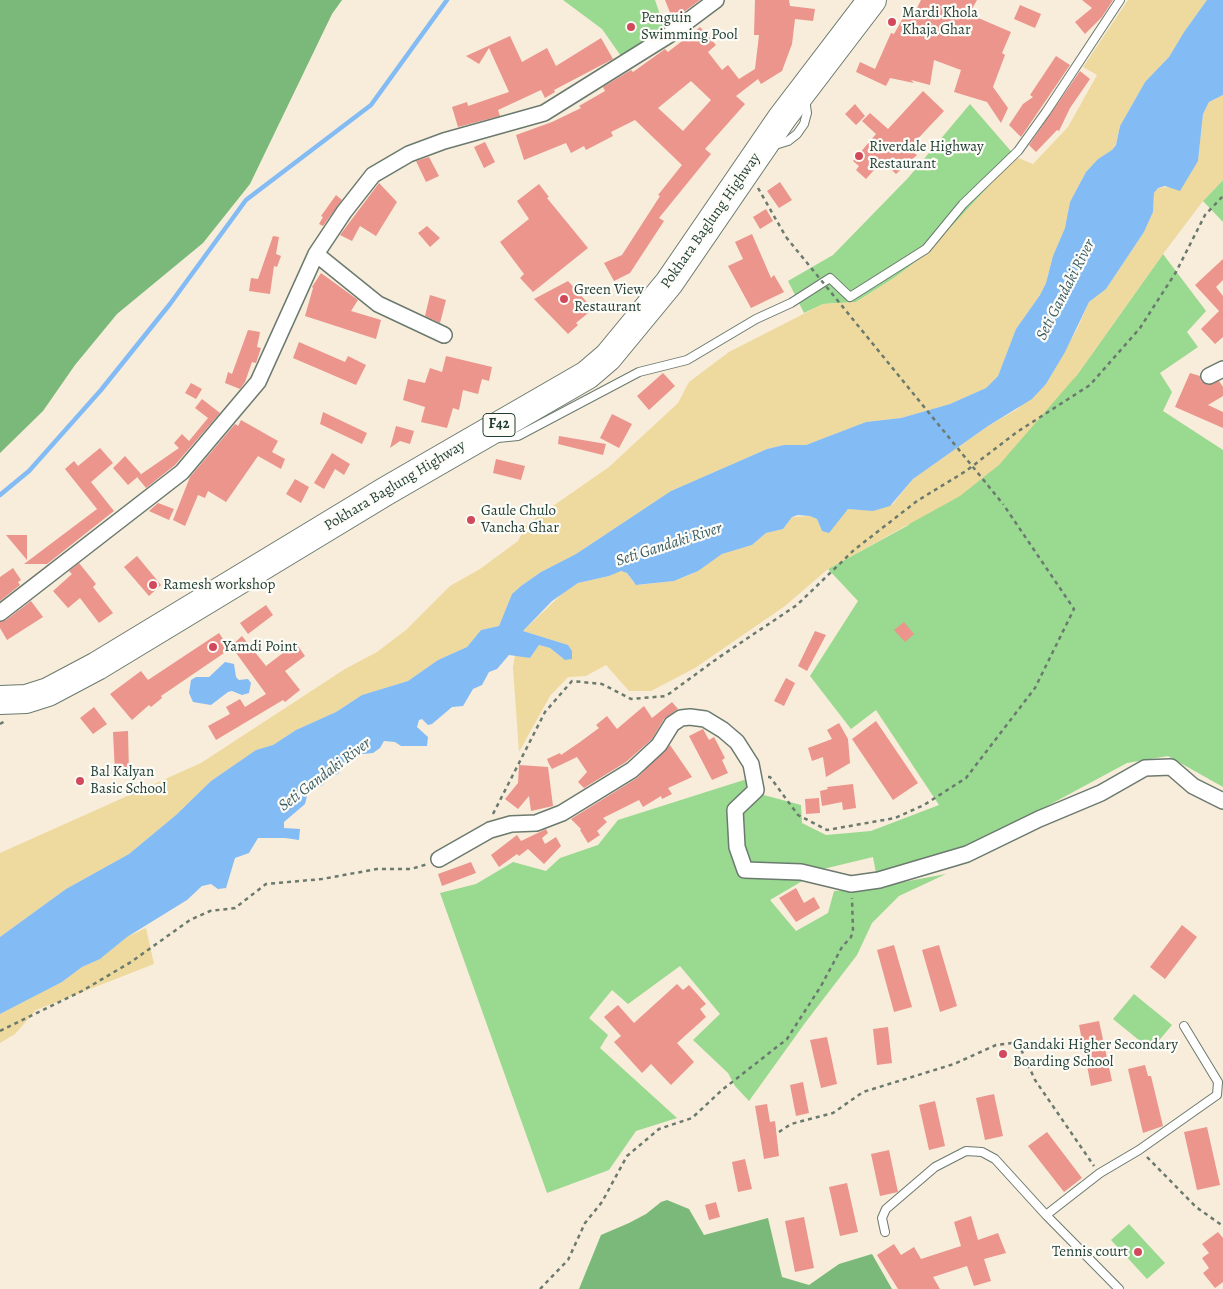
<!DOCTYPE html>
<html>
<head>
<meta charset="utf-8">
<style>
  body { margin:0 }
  canvas { display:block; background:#f8ecda }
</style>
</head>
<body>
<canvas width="1223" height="1289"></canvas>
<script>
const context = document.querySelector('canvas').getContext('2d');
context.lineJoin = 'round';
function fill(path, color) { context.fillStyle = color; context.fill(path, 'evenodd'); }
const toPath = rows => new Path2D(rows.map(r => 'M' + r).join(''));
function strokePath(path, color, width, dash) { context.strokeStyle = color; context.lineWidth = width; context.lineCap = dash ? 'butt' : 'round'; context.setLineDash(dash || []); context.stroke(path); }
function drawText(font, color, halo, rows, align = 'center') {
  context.font = font + ' Alegreya,serif'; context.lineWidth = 4.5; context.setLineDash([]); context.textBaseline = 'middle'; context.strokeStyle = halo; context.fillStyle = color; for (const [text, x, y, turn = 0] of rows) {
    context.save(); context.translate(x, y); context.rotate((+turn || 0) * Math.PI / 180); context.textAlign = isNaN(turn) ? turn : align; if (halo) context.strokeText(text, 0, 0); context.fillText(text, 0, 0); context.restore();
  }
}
fill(toPath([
  [563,0,655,0,664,26,621,56,602,29],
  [970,104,1016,157,925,255,894,278,856,302,823,304,804,313,788,281,833,255,908,178],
  [1223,180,1223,222,1203,201],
  [1163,254,1206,311,1187,332,1198,347,1160,373,1172,392,1163,411,1223,450,1223,787,1168,756,1127,763,1012,825,957,851,876,873,873,857,819,870,757,865,749,861,741,833,739,812,760,794,801,805,802,823,826,835,871,831,939,805,876,710,851,729,810,676,858,601,828,569,907,526,1077,375],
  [747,779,751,790,730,808,741,876,761,879,795,878,804,880,770,900,796,931,828,913,834,891,866,889,946,874,899,896,872,923,857,955,805,1023,749,1101,735,1086,728,1073,693,1040,720,1014,680,966,628,1004,612,990,589,1018,608,1035,600,1048,677,1118,636,1131,609,1170,547,1193,440,893,476,884,513,862,546,871,560,858,598,845,618,820],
  [1134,994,1172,1025,1151,1050,1113,1019],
  [1129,1224,1165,1263,1147,1279,1111,1240]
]), '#99d990');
fill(toPath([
  [0,0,342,0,332,14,250,184,203,243,117,314,75,365,43,411,0,453],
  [667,1200,689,1209,704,1235,768,1218,782,1277,809,1285,839,1264,872,1254,892,1289,579,1289,601,1235,629,1223,646,1214,661,1202]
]), '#7ab97a');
fill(toPath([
  [1128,0,1207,0,1184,32,1169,57,1145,82,1120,126,1116,144,1112,150,1098,159,1086,172,1070,202,1065,228,1053,256,1046,283,1040,295,1016,329,998,376,986,388,950,404,901,418,866,422,806,445,784,445,767,449,671,491,576,554,541,572,521,586,512,594,499,626,481,630,467,647,438,660,408,681,362,695,336,712,296,730,273,745,256,750,211,781,176,815,129,854,66,889,0,937,0,853,201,763,345,669,377,652,406,630,450,586,480,569,518,541,527,524,609,467,678,403,689,382,729,352,823,304,856,302,894,278,925,255,1016,157,1033,164,1068,127,1097,75,1083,67],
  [1223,95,1223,180,1203,201,1163,254,1077,375,999,465,960,496,828,569,785,606,695,668,651,691,629,691,606,665,586,676,568,677,550,696,519,752,513,667,515,655,530,658,539,645,550,648,562,658,569,660,568,645,523,631,563,593,578,583,609,576,620,571,627,573,633,582,639,585,674,581,692,574,722,554,752,545,766,533,783,529,792,517,810,516,817,519,822,531,836,521,848,509,861,510,893,504,913,479,988,426,1016,410,1046,384,1077,329,1089,302,1106,289,1144,232,1153,212,1154,193,1158,188,1169,187,1198,161,1203,114,1209,102],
  [146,928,154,964,36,1010,15,1034,0,1043,0,1014,62,982,82,967,100,959,127,937]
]), '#eeda9e');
fill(toPath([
  [1207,0,1223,0,1223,95,1209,102,1203,114,1198,161,1180,191,1165,186,1158,188,1154,193,1153,212,1144,232,1106,289,1089,302,1065,352,1046,384,1032,399,988,426,913,479,890,506,873,511,848,509,829,533,822,531,817,519,810,516,798,515,792,517,783,529,766,533,752,545,722,554,698,571,674,581,636,585,627,573,621,571,609,576,578,583,552,601,523,631,568,645,572,651,572,659,565,660,550,648,539,645,530,658,509,655,497,669,489,672,482,685,473,689,463,706,452,707,432,724,428,725,422,719,419,720,417,727,428,737,427,746,401,746,395,742,384,741,380,748,373,753,352,755,338,774,328,777,323,785,314,789,307,796,305,804,284,822,284,828,300,829,299,840,285,838,258,838,249,853,235,858,226,888,218,889,211,884,202,886,187,900,127,937,100,959,82,967,62,982,0,1014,0,937,66,889,129,854,176,815,211,781,256,750,273,745,296,730,336,712,362,695,408,681,438,660,467,647,481,630,499,626,512,594,521,586,541,572,576,554,671,491,767,449,784,445,806,445,866,422,901,418,950,404,986,388,998,376,1016,329,1040,295,1046,283,1053,256,1065,228,1070,202,1086,172,1098,159,1112,150,1116,145,1120,126,1145,82,1169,57,1184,32],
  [225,662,234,664,236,677,239,680,248,679,251,683,249,693,242,695,232,691,228,692,211,705,193,702,189,693,191,680,196,677,209,677]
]), '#83bbf4');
strokePath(toPath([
  [0,495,29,471,101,390,170,304,246,200,371,105,447,0]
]), '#83bbf4', 4.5);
fill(toPath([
  [665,0,700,0,673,20],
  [755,0,789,0,790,6,815,9,813,21,795,19,792,44,782,71,761,84,758,79,736,96,745,104,705,149,711,154,659,218,664,221,630,273,614,281,604,263,622,255,660,196,658,195,682,165,635,120,611,132,613,136,586,150,584,146,571,153,566,143,524,160,516,135,552,122,581,108,579,106,605,91,603,87,631,70,633,72,665,49,668,52,700,27,716,45,708,52,722,70,728,65,739,79,755,69,759,35,754,35],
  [691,81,711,100,683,131,658,108],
  [921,0,977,0,969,14,1011,32,1002,53,1005,55,993,87,1008,108,1001,123,987,102,954,92,961,70,934,60,930,85,911,80,914,83,890,78,886,86,856,72,860,62,875,69,891,33,894,34,907,11,914,14],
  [1082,0,1113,0,1102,17,1085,34,1075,22,1092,8],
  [1020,5,1041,14,1035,28,1014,19],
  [510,36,522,62,547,48,556,66,601,38,613,59,554,90,555,92,545,98,541,90,498,110,500,116,458,127,452,107,467,102,468,106,509,92,489,48,479,64,466,56],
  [1056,56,1070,65,1021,137,1009,125,1023,104,1033,97,1030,95],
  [1080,71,1090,79,1070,108,1059,131,1057,130,1036,152,1029,145],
  [923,91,944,111,909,148,917,155,896,174,882,161,866,179,856,170,859,166,853,161,876,134,862,121,870,113,888,129],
  [855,104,865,116,856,125,845,114],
  [485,142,495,162,484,168,474,147],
  [429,157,439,176,426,182,416,161],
  [780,182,792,200,779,208,767,191],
  [379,183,397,202,376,236,360,226,352,241,340,235],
  [539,184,549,197,547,198,588,248,533,292,520,278,524,274,500,242,529,219,517,201],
  [336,195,342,200,323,226,319,224,323,217,321,216],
  [766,209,773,221,760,229,753,217],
  [427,226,440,238,430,247,418,233],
  [752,234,771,278,774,275,784,292,751,308,728,266,743,259,735,242],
  [273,236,279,237,276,254,281,256,277,267,274,266,270,294,249,291,251,278,258,279],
  [1223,259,1223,280,1216,287,1223,296,1223,337,1215,344,1201,329,1219,311,1195,285],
  [321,273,358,300,351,311,381,320,376,339,305,316,313,288,312,287],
  [568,281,593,309,576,323,578,325,568,334,534,299],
  [430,295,446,300,440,323,425,316],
  [248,330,260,332,257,347,261,348,256,363,252,362,245,382,240,389,225,383,228,372,232,374],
  [299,342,345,362,348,356,366,365,356,385,293,358],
  [446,356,492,367,489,381,482,379,478,394,463,390,459,410,453,408,447,428,421,422,425,407,403,400,408,379,425,383,430,368,442,372],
  [663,373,675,386,649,410,637,396],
  [1190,373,1200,376,1201,381,1208,385,1219,381,1223,387,1223,396,1208,405,1223,412,1223,428,1175,407],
  [191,383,202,389,196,399,185,393],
  [202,399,220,413,175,465,146,488,137,477,179,448,174,443,182,434,189,441,208,418,195,408],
  [323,412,367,433,362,444,320,424],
  [612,414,632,424,619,448,600,438],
  [241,420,278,441,272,452,285,459,281,469,258,456,226,502,208,491,205,498,198,495,185,526,173,520,190,477,235,424,238,426],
  [396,426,414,431,410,444,400,441,390,448],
  [559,436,606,444,603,455,558,444],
  [100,448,113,463,91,482,114,511,47,564,24,564,97,509,65,469,74,461,78,466],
  [332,453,350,464,344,475,335,469,324,489,314,483],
  [125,456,141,474,128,485,113,468],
  [496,459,525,466,521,480,493,473],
  [295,479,309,487,301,503,286,494],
  [158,503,174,509,169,520,149,511],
  [6,535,27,535,27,560],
  [137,556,161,585,149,596,124,567],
  [79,563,96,584,93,587,113,613,99,623,80,598,68,608,53,591,72,574,69,571],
  [13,568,21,580,18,582,20,585,0,601,0,577],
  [31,601,43,617,7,640,0,628,0,622,6,620],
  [266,605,273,615,248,634,240,623],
  [904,622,914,634,905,642,894,630],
  [815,631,826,635,807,671,798,666],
  [219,633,230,649,161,696,162,698,151,707,149,705,132,720,110,694,141,671,148,680],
  [242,636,266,666,296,643,305,656,285,671,300,690,285,702,283,700,216,740,208,726,230,714,226,707,240,699,245,707,266,694,231,646],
  [786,678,795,683,784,706,774,701],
  [672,702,678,709,664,719,652,739,626,762,584,788,578,782,587,772,577,757,552,769,549,764,547,759,560,753,561,755,580,742,599,728,596,725,607,716,617,729,644,706,652,718],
  [94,707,107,724,93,734,80,718],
  [876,721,918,783,893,800,852,739],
  [839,723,848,739,850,763,826,777,823,757,812,761,808,748,832,739,827,730],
  [703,729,709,740,714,737,725,758,722,760,728,773,712,780,689,736],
  [128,731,129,773,115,773,113,732],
  [670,745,692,777,668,788,672,794,662,799,661,796,643,807,639,800,603,818,607,822,597,831,600,835,588,843,580,830,581,829,571,819,637,778],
  [519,765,548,767,553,806,531,811,529,796,518,809,505,799,518,783],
  [853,784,856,808,843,810,842,802,822,806,820,791,828,789,827,787],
  [819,798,820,813,806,814,805,799],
  [546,829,548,833,542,838,545,844,556,837,561,846,544,864,528,849,519,856,517,854,499,867,491,855,517,835,521,841],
  [471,862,476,873,442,886,438,874],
  [796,888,804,903,814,897,820,908,796,922,779,898],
  [1182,925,1197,937,1165,979,1150,967],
  [894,945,912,1007,894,1012,877,950],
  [939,945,957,1006,940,1012,922,950],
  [677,984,683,990,689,985,706,1004,700,1009,706,1017,677,1043,694,1062,671,1085,651,1064,642,1073,614,1042,621,1036,604,1017,618,1005,634,1023],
  [1099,1021,1112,1081,1091,1086,1079,1025],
  [888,1027,892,1063,877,1065,873,1029],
  [827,1037,837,1084,821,1088,810,1040],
  [1145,1065,1148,1076,1151,1076,1163,1126,1143,1133,1128,1069],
  [803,1082,809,1113,796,1116,790,1085],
  [994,1094,1003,1136,985,1140,976,1098],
  [935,1101,945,1146,929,1150,919,1105],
  [767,1104,770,1122,775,1121,779,1156,764,1159,755,1106],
  [1207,1127,1220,1185,1197,1190,1184,1132],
  [1047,1132,1082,1178,1064,1192,1028,1146],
  [889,1150,898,1192,880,1196,871,1154],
  [745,1159,752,1189,738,1192,732,1162],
  [847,1183,858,1232,840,1236,829,1187],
  [716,1202,720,1217,709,1220,705,1205],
  [971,1216,978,1240,998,1233,1006,1253,984,1259,991,1281,974,1286,967,1266,933,1277,940,1289,898,1289,877,1255,894,1244,901,1255,914,1247,921,1259,961,1246,954,1222],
  [804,1217,814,1268,795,1272,785,1221],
  [1218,1232,1223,1238,1223,1282,1215,1288,1203,1273,1209,1268,1202,1258,1209,1253,1202,1244]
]), '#eb958c');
const lane = toPath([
  [772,146,788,141,797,134,804,124,807,113,805,99],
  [498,438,518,436,639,372,687,360,756,319,791,303,830,278,850,297,926,249,963,204,1018,151,1046,112,1120,0],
  [885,1232,882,1218,886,1209,935,1167,966,1151,982,1152,995,1159,1046,1215],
  [1119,1289,1046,1215,1100,1173,1139,1150,1217,1095,1218,1082,1184,1026]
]);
const street = toPath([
  [316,254,378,304,444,335],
  [1209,376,1223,369],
  [0,613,182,472,258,382,316,254,344,212,373,175,409,154,444,141,544,113,669,35,716,0],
  [439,859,490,830,511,824,536,823,562,813,632,770,659,745,672,724,681,718,690,717,705,719,723,730,737,742,751,764,756,790,735,810,737,847,745,870,801,872,851,884,879,880,967,854,1039,819,1101,793,1145,768,1171,767,1193,786,1223,801]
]);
const highway = toPath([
  [0,700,26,699,48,692,97,666,386,491,587,375,608,357,669,283,782,118,872,0]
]);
strokePath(lane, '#6b7a6e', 10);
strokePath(street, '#6b7a6e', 18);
strokePath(highway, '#6b7a6e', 30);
strokePath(toPath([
  [758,188,786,237],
  [0,724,7,720],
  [768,777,770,777,798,815,827,830,895,818,924,805,966,778,1035,688,1074,609,1003,504],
  [493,814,545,712,572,681,602,684,631,699,666,696,718,658,797,605,854,550,917,501,966,471,1017,432,1090,385,1140,328,1176,272,1205,215,1223,196],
  [0,1031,82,991,131,962,190,920,210,911,235,908,266,884,322,879,377,869,411,869,428,864],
  [779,1132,791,1124,833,1113,863,1092,954,1064,996,1045,1013,1043,1020,1047,1035,1080,1094,1166],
  [1147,1157,1196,1207,1223,1226],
  [540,1289,568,1260,585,1223,602,1202,627,1156,659,1129,692,1118,722,1090,787,1039,821,986,842,947,851,937,853,931,852,898]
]), '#6b7a6e', 2.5, [4, 4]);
strokePath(lane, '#fff', 8);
strokePath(street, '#fff', 15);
strokePath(highway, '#fff', 28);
strokePath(toPath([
  [786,237,1003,504]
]), '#6b7a6e', 2.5, [4, 4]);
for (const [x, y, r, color] of [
  [892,22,5,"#d1495b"],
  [631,27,5,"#d1495b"],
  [859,156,5,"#d1495b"],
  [564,299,5,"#d1495b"],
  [471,520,5,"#d1495b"],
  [153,585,5,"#d1495b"],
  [213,647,5,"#d1495b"],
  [80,781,5,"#d1495b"],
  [1003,1054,5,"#d1495b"],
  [1138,1252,5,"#d1495b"]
]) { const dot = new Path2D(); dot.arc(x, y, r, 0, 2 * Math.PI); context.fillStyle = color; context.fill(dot); strokePath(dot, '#fdfcf7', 2); }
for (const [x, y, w] of [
  [499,425,32]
]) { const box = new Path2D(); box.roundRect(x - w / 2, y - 11.5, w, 23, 4); context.fillStyle = '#fdfcf7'; context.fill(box); strokePath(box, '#1f3d34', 1); }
drawText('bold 14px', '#1f3d34', null, [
  ["F42",499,425]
]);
drawText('15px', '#1f3d34', '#fdfcf7', [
  ["Mardi Khola",902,13],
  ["Khaja Ghar",902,30],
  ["Penguin",641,18],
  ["Swimming Pool",641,35],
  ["Riverdale Highway",869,147],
  ["Restaurant",869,164],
  ["Green View",574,290],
  ["Restaurant",574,307],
  ["Gaule Chulo",481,511],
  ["Vancha Ghar",481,528],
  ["Ramesh workshop",163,585],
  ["Yamdi Point",223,647],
  ["Bal Kalyan",90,772],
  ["Basic School",90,789],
  ["Gandaki Higher Secondary",1013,1045],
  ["Boarding School",1013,1062],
  ["Tennis court",1128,1252,"right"]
], 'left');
drawText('15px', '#1f3d34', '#fdfcf7', [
  ["Pokhara Baglung Highway",711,221,-55],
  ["Pokhara Baglung Highway",395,486,-31]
]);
drawText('italic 16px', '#385c64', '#fdfcf7', [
  ["Seti Gandaki River",1066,290,-63],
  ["Seti Gandaki River",669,545,-18],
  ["Seti Gandaki River",325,775,-37]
]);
</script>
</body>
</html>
